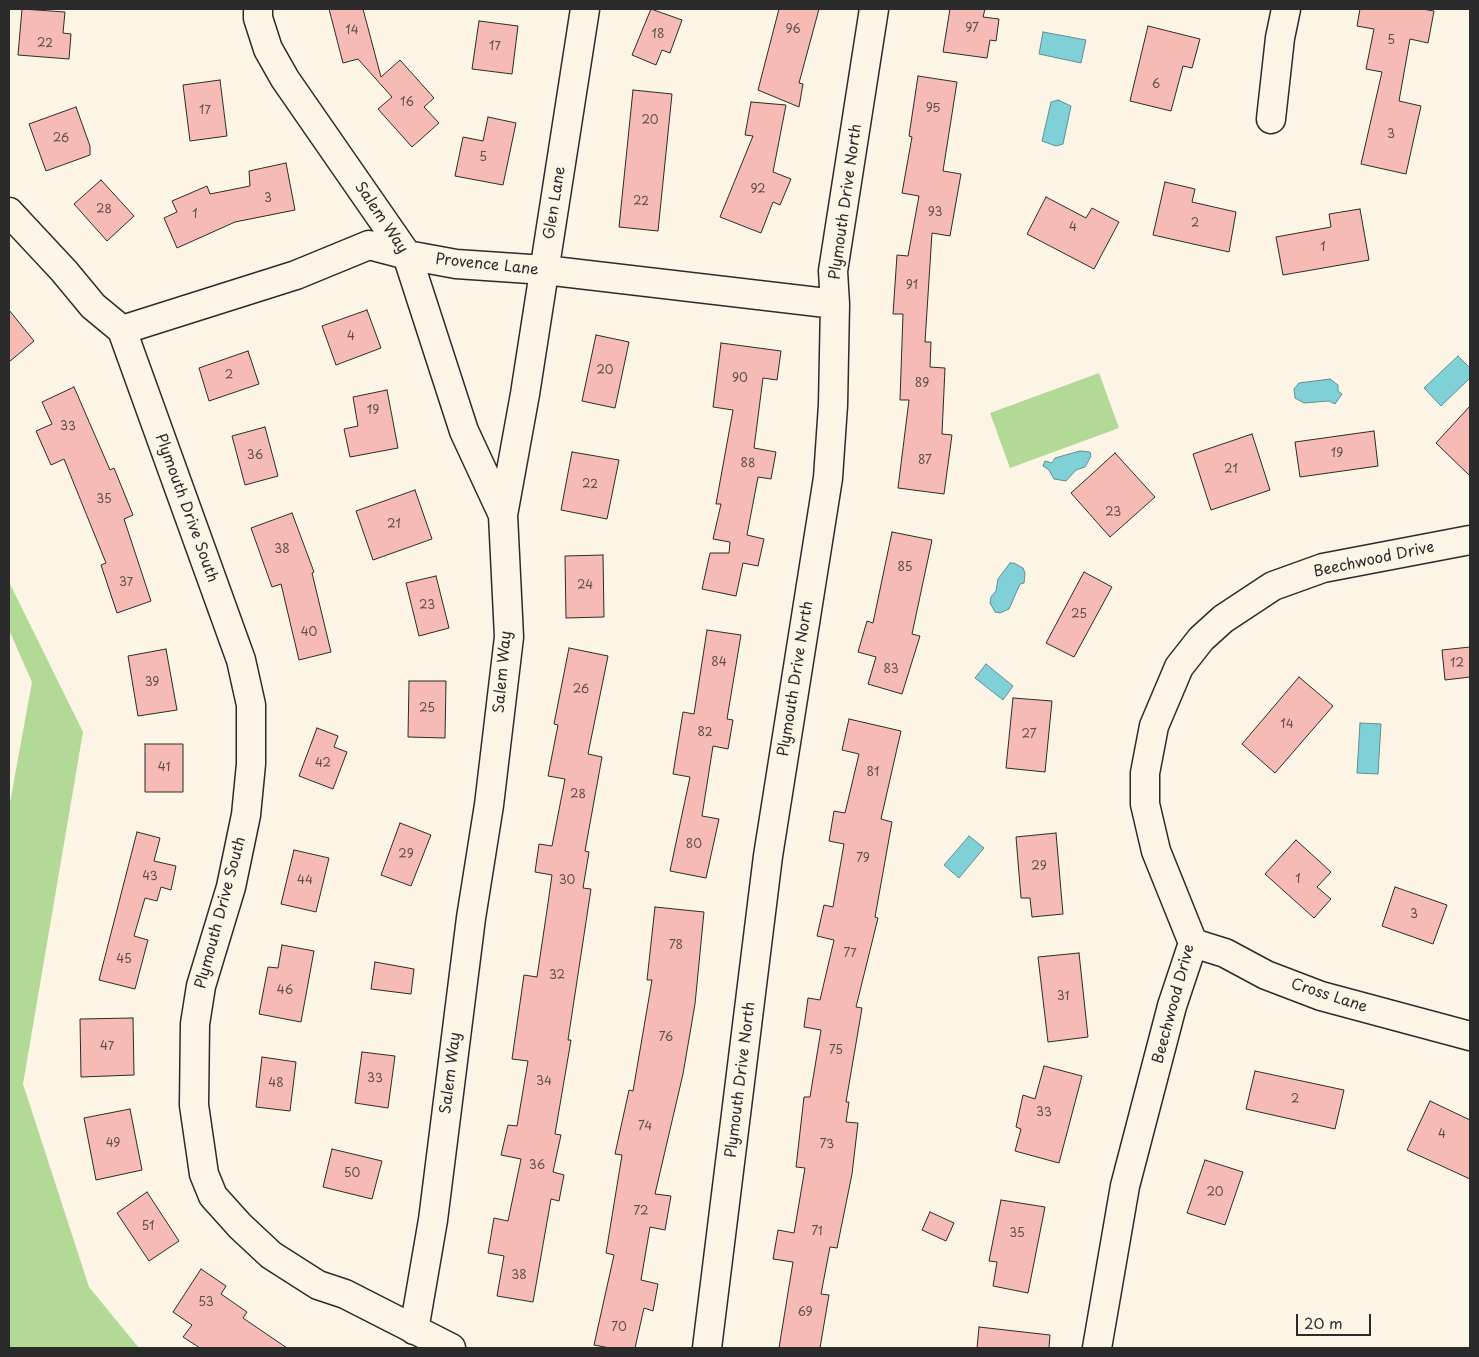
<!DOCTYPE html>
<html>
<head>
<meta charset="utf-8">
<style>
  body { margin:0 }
  #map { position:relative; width:1479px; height:1357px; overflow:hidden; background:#fcf5e5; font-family:"Playpen Sans",sans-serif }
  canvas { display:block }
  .frame { position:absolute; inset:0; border:10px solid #2b2b2b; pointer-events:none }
  .scale { position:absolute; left:1296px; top:1314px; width:75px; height:22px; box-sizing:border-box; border:2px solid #2b2b2b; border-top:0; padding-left:6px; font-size:15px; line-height:18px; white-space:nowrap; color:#2b2b2b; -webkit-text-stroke:4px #fcf5e5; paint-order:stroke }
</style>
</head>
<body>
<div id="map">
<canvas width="1479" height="1357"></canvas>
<div class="frame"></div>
<div class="scale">20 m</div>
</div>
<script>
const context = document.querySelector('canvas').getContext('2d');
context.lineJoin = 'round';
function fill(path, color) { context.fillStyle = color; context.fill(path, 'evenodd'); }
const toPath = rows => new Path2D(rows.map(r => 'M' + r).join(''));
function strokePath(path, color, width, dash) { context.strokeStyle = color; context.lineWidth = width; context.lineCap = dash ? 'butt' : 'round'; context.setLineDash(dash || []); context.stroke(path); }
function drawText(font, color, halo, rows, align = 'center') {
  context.font = font + ' "Playpen Sans",sans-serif'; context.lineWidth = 4.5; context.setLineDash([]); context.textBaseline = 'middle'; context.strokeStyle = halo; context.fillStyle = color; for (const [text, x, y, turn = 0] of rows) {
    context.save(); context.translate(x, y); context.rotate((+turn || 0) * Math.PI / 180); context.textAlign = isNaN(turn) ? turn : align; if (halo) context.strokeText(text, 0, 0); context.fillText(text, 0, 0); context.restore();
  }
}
fill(toPath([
  [1099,373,1119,428,1010,468,990,413],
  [9,582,83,732,23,1084,89,1287,139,1348,9,1348,9,808,32,682,9,630]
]), '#b2d995');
const water = toPath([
  [1043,32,1086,40,1081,63,1039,54,1043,32],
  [1058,100,1071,106,1063,144,1056,146,1042,141,1051,102,1058,100],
  [1458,356,1470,368,1470,378,1441,406,1424,388,1458,356],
  [1330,379,1338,385,1338,391,1342,394,1335,404,1329,401,1304,403,1295,398,1294,389,1299,383,1330,379],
  [1080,451,1090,452,1091,456,1085,467,1076,470,1066,481,1054,479,1049,470,1043,466,1045,461,1052,463,1055,458,1080,451],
  [1010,563,1014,563,1023,568,1025,573,1024,583,1020,584,1009,609,1000,613,995,612,990,603,991,597,996,591,998,579,1010,563],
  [986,664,1013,686,1003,700,975,678,986,664],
  [1360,723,1381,724,1378,774,1357,773,1360,723],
  [969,836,984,848,959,878,944,865,969,836]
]);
fill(water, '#80d1d7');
strokePath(water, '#5e8f92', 1);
const building = toPath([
  [22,9,65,12,63,33,71,34,69,59,18,55,22,9],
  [329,9,363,9,381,77,400,60,434,98,424,107,439,123,412,147,378,109,392,97,358,59,343,63,329,9],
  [651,9,682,20,670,53,662,50,656,65,632,55,651,9],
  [779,9,819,9,799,83,803,84,799,107,758,90,779,9],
  [950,9,985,9,983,17,999,19,996,41,990,40,987,58,943,52,950,9],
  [1360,9,1422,9,1434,11,1428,43,1410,39,1399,101,1421,106,1406,174,1361,164,1382,72,1366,69,1374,29,1357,26,1360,9],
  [479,21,518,26,512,74,472,69,479,21],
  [1148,26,1200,39,1192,68,1183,66,1171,111,1130,101,1148,26],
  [918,76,957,82,943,171,961,174,950,236,932,233,925,342,931,342,930,367,945,368,942,434,952,435,944,494,898,488,909,400,900,400,903,314,893,314,897,255,908,256,919,196,902,193,912,137,909,136,918,76],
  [220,80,227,136,190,141,183,85,220,80],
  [633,90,672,94,658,231,619,227,633,90],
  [751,102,786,105,773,172,791,179,780,205,773,202,761,233,720,217,753,136,745,135,751,102],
  [76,107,90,146,90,155,46,171,29,124,76,107],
  [488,117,516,123,503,185,455,176,463,137,483,141,488,117],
  [286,163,295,210,235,222,177,248,164,218,177,212,172,201,207,186,210,194,250,186,249,171,286,163],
  [101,180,134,216,107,241,74,204,101,180],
  [1165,182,1195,189,1192,202,1236,212,1229,252,1153,235,1165,182],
  [1046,197,1086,218,1092,208,1119,222,1094,269,1027,234,1046,197],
  [1360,209,1369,260,1283,275,1276,237,1331,227,1329,214,1360,209],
  [9,310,34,341,9,362,9,310],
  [367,310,381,348,336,365,322,326,367,310],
  [596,335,629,342,615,408,582,401,596,335],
  [721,343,781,351,777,380,763,378,754,448,776,452,771,479,758,477,747,535,764,539,758,566,743,563,736,596,702,589,710,553,729,553,730,542,713,539,721,504,716,504,733,410,713,407,721,343],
  [248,351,259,384,209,401,199,368,248,351],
  [74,387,110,470,114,468,133,515,124,519,151,601,117,613,101,565,106,563,64,459,51,465,36,431,52,424,42,402,74,387],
  [387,390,398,448,350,457,344,429,358,426,353,397,387,390],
  [1470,406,1470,476,1436,443,1470,406],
  [265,427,278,476,245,485,232,436,265,427],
  [1374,431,1378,466,1300,477,1295,442,1374,431],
  [1252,434,1270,490,1211,510,1193,454,1252,434],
  [572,452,619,460,607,519,561,510,572,452],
  [1115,453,1155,497,1110,537,1071,493,1115,453],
  [415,490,432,539,373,560,356,511,415,490],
  [292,513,314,572,312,573,331,652,299,660,281,584,272,587,251,528,292,513],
  [892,532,932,540,912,634,920,636,902,694,868,684,876,657,858,652,867,621,873,623,892,532],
  [603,555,604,617,566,618,565,556,603,555],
  [1084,572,1112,587,1074,657,1046,643,1084,572],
  [436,576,449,628,419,636,406,583,436,576],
  [707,630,741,635,727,719,733,720,728,749,713,746,702,816,719,819,706,878,670,871,690,777,673,774,683,712,694,714,707,630],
  [1470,647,1470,677,1445,680,1442,650,1470,647],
  [569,648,608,656,588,754,602,757,585,851,589,852,583,888,591,889,568,1040,571,1040,555,1134,561,1135,553,1172,564,1175,559,1201,551,1199,533,1302,497,1296,504,1256,488,1253,494,1218,508,1221,521,1159,501,1155,508,1125,517,1126,528,1061,512,1059,524,975,537,977,547,910,552,875,535,872,539,844,552,846,565,779,548,776,558,725,554,724,569,648],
  [166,649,177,710,138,716,128,656,166,649],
  [1299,677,1333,706,1275,773,1242,744,1299,677],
  [409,681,446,681,445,738,408,737,409,681],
  [1013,698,1052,701,1045,772,1006,768,1013,698],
  [849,719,901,731,881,819,892,822,875,917,878,918,856,1007,862,1008,846,1102,849,1102,846,1122,858,1123,852,1174,837,1248,830,1247,821,1294,829,1295,820,1348,779,1348,793,1262,773,1259,778,1230,794,1233,805,1168,796,1167,804,1097,810,1097,821,1030,804,1027,808,998,820,1000,834,940,817,936,824,905,833,907,844,844,829,841,834,811,845,813,859,754,842,750,849,719],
  [317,728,338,736,334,747,347,752,333,789,299,776,317,728],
  [145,744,183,744,183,792,145,792,145,744],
  [400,823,431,835,411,886,381,875,400,823],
  [137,832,160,838,154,861,176,866,171,890,161,887,157,901,145,898,134,936,148,940,135,989,99,980,137,832],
  [1056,833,1063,914,1032,917,1030,898,1021,898,1016,837,1056,833],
  [1296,840,1331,872,1317,887,1331,899,1314,918,1265,874,1296,840],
  [294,850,329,858,316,912,281,904,294,850],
  [1395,887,1447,905,1433,944,1382,926,1395,887],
  [655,907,704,912,695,1004,683,1074,655,1194,671,1196,665,1230,650,1227,641,1280,658,1284,653,1311,644,1308,635,1348,610,1348,594,1345,614,1255,606,1253,622,1155,615,1154,629,1090,633,1091,652,980,647,980,655,907],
  [282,945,314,951,301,1022,259,1014,268,967,278,968,282,945],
  [1079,953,1088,1037,1048,1042,1038,957,1079,953],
  [375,962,414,969,411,994,371,989,375,962],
  [133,1018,134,1075,81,1077,80,1019,133,1018],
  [362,1052,395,1056,388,1108,355,1103,362,1052],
  [262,1057,296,1062,290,1111,256,1107,262,1057],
  [1044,1066,1082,1076,1059,1163,1015,1151,1021,1129,1016,1127,1023,1095,1035,1099,1044,1066],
  [1255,1071,1344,1090,1335,1129,1246,1109,1255,1071],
  [1430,1101,1470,1120,1470,1179,1407,1150,1430,1101],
  [130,1109,142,1170,96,1180,84,1118,130,1109],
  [332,1149,382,1161,372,1199,323,1187,332,1149],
  [1205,1160,1243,1172,1225,1225,1187,1213,1205,1160],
  [147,1192,179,1241,149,1261,117,1213,147,1192],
  [1001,1200,1045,1207,1028,1293,993,1286,997,1262,989,1261,1001,1200],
  [930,1212,954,1223,946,1241,922,1230,930,1212],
  [201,1269,226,1286,221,1294,247,1312,243,1318,287,1348,200,1348,183,1337,192,1325,173,1312,201,1269],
  [979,1327,1050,1335,1049,1348,977,1348,979,1327]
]);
fill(building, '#f6bbb4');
strokePath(building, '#2b2b2b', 1);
const minor = toPath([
  [258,9,258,18,268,49,285,79,407,255,464,431,503,515,509,637,489,805,471,918,433,1220,414,1330],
  [1271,119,1280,38,1286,9],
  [9,212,64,271,93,306,122,330,241,660,251,705,251,764,246,815,231,887,201,986,195,1024,194,1105,204,1174,213,1196,240,1226,271,1255,318,1285,345,1294,451,1348],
  [122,330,296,275,369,245,407,255,456,264,545,270,835,304],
  [503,515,525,394,585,9],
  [1193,943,1225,953,1266,975,1321,996,1470,1036],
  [707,1348,768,856,828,478,833,405,835,304,833,271,874,9],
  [1097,1348,1125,1186,1172,1006,1193,943,1156,851,1145,804,1145,773,1154,726,1179,667,1201,639,1223,619,1273,586,1323,568,1470,540]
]);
strokePath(minor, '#2b2b2b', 31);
strokePath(minor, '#fcf5e5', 28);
drawText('12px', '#5e4f4d', null, [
  ["97",972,29],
  ["96",793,30],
  ["14",352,31],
  ["18",658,35],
  ["5",1391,41],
  ["22",45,44],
  ["17",495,47],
  ["6",1156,85],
  ["16",407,103],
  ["95",933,109],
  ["17",205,111],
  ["20",650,121],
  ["3",1391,135],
  ["26",61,139],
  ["5",483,158],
  ["92",758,190],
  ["3",268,199],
  ["22",641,202],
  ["28",104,210],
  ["93",935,213],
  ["1",195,215],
  ["2",1195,224],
  ["4",1073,228],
  ["1",1323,248],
  ["91",912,286],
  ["4",351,337],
  ["20",605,371],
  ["2",229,376],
  ["90",740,379],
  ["89",922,384],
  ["19",373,411],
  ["33",68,427],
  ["19",1337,454],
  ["36",255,456],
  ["87",925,461],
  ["88",748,464],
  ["21",1231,470],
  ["22",590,485],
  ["35",104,500],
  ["23",1113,513],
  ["21",394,525],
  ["38",282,550],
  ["85",905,568],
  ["37",126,583],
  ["24",585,586],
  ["23",427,606],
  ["25",1079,615],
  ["40",309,633],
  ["84",719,663],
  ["12",1457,664],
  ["83",891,670],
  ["39",152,683],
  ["26",581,690],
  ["25",427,709],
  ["14",1287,725],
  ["82",705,733],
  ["27",1029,735],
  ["42",323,764],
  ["41",164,768],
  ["81",873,773],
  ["28",578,795],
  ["80",694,845],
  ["29",406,855],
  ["79",863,859],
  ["29",1039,867],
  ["43",150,877],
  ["1",1298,880],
  ["44",305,881],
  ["30",567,881],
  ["3",1414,915],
  ["78",676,946],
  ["77",850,954],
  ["45",124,960],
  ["32",557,976],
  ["46",285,991],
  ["31",1063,997],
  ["76",666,1038],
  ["47",107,1047],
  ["75",836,1051],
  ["33",375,1079],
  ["34",544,1082],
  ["48",276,1084],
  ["2",1295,1100],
  ["33",1044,1113],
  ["74",645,1127],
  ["4",1442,1135],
  ["49",113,1144],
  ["73",827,1145],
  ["36",537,1166],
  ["50",352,1174],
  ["20",1215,1193],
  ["72",641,1212],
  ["51",148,1227],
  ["71",817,1232],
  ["35",1017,1234],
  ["38",519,1276],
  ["53",206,1303],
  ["69",805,1313],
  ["70",619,1328]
]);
drawText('15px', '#2b2b2b', '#fcf5e5', [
  ["Plymouth Drive North",846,202,-82],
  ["Glen Lane",555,203,-81],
  ["Salem Way",381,218,56],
  ["Provence Lane",487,265,6],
  ["Plymouth Drive South",186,508,70],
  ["Beechwood Drive",1374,560,-12],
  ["Salem Way",503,672,-85],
  ["Plymouth Drive North",796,679,-81],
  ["Plymouth Drive South",221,913,-75],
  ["Cross Lane",1329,996,18],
  ["Beechwood Drive",1174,1004,-75],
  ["Salem Way",451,1073,-83],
  ["Plymouth Drive North",741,1080,-83]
]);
</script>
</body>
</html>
